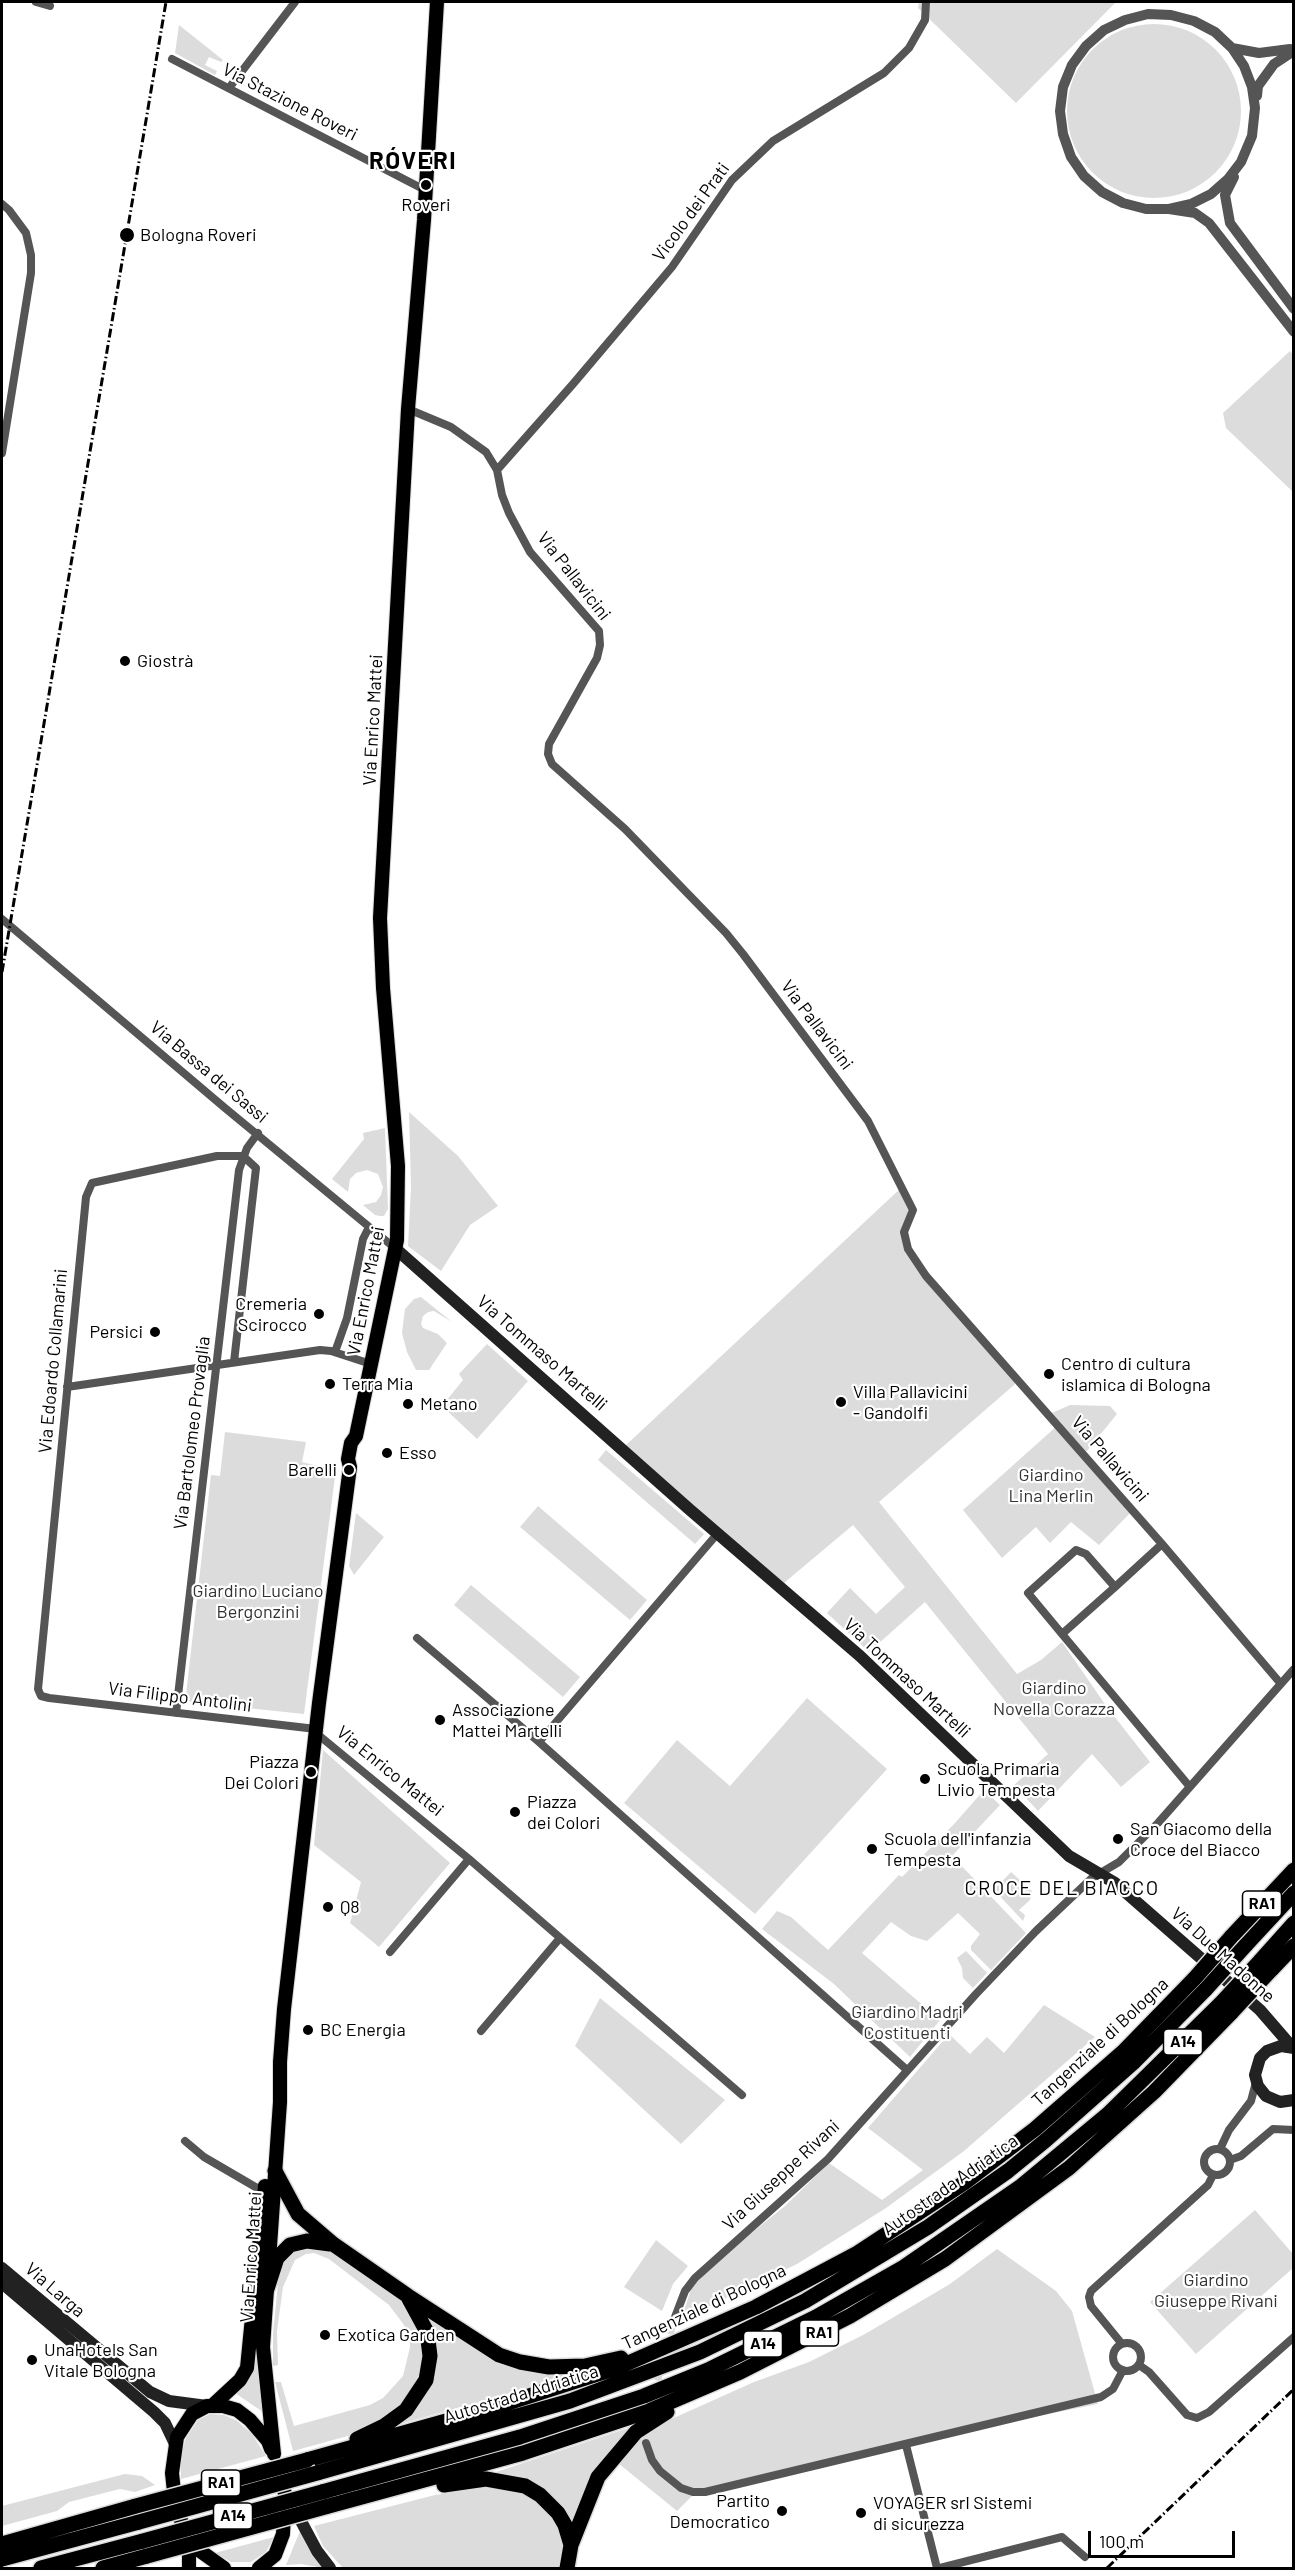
<!DOCTYPE html>
<html>
<head>
<meta charset="utf-8">
<style>
  body { margin:0 }
  #map { position:relative; width:1295px; height:2570px; overflow:hidden; background:#fff; font-family:Barlow,sans-serif }
  canvas { display:block }
  .frame { position:absolute; inset:0; border:3px solid #000; pointer-events:none }
  .scale { position:absolute; left:1088px; top:2531px; width:147px; height:27px; box-sizing:border-box; border:3px solid #000; border-top:0; padding-left:8px; font-size:18px; line-height:21px; white-space:nowrap; color:#000; -webkit-text-stroke:4px #fff; paint-order:stroke }
</style>
</head>
<body>
<div id="map">
<canvas width="1295" height="2570"></canvas>
<div class="frame"></div>
<div class="scale">100 m</div>
</div>
<script>
const context = document.querySelector('canvas').getContext('2d');
context.lineJoin = 'round';
function fill(path, color) { context.fillStyle = color; context.fill(path, 'evenodd'); }
const toPath = rows => new Path2D(rows.map(r => 'M' + r).join(''));
function strokePath(path, color, width, dash) { context.strokeStyle = color; context.lineWidth = width; context.lineCap = dash ? 'butt' : 'round'; context.setLineDash(dash || []); context.stroke(path); }
function drawText(font, color, halo, rows, align = 'center') {
  context.font = font + ' Barlow,sans-serif'; context.lineWidth = 4.5; context.setLineDash([]); context.textBaseline = 'middle'; context.strokeStyle = halo; context.fillStyle = color; for (const [text, x, y, turn = 0] of rows) {
    context.save(); context.translate(x, y); context.rotate((+turn || 0) * Math.PI / 180); context.textAlign = isNaN(turn) ? turn : align; if (halo) context.strokeText(text, 0, 0); context.fillText(text, 0, 0); context.restore();
  }
}
fill(toPath([
  [919,2,1116,2,1016,103,918,8],
  '1067 111a87 87 0 1 1 174 0a87 87 0 1 1-174 0Z',
  [179,25,223,60,221,62,209,57,205,65,217,71,215,75,175,53],
  [1290,351,1294,356,1293,492,1226,428,1223,413],
  [409,1112,458,1156,498,1206,470,1225,441,1271,408,1246,411,1187],
  [385,1128,388,1209,384,1216,380,1216,375,1215,363,1205,376,1202,381,1195,383,1187,378,1174,367,1170,356,1173,350,1179,348,1192,332,1179,364,1139,363,1133],
  [902,1187,913,1210,904,1232,908,1249,1019,1376,1014,1385,879,1502,1017,1674,1041,1660,1062,1642,1107,1707,1150,1762,1121,1787,1092,1754,1038,1811,1014,1785,1048,1754,925,1602,869,1652,827,1613,850,1588,876,1614,905,1587,853,1525,784,1583,767,1577,625,1446],
  [421,1297,452,1322,434,1311,428,1312,423,1316,421,1324,423,1328,438,1334,447,1343,429,1370,416,1370,407,1352,402,1333,405,1309,414,1299],
  [487,1344,528,1381,477,1439,442,1406,463,1380,459,1374],
  [1070,1405,1110,1406,1117,1414,1086,1452,1052,1413],
  [1058,1425,1133,1510,1099,1545,1071,1522,1050,1543,1036,1527,1002,1558,963,1510],
  [225,1432,306,1442,302,1462,330,1469,328,1476,335,1477,304,1714,190,1702,186,1695,211,1475,220,1476],
  [606,1450,704,1534,695,1544,598,1460],
  [538,1506,647,1600,630,1620,520,1527],
  [356,1513,384,1537,354,1575,349,1566],
  [471,1585,580,1677,563,1697,454,1605],
  [807,1698,887,1769,755,1914,624,1803,677,1740,730,1786],
  [323,1750,450,1863,379,1947,350,1923,361,1882,314,1845],
  [984,1790,1000,1805,952,1856,1026,1933,991,1970,971,1950,971,1946,980,1934,958,1913,927,1941,911,1936,891,1922,862,1953,940,2020,910,2057,834,1984,762,1929,777,1911,791,1917,828,1950,899,1875,902,1877,955,1823],
  [1011,1872,1032,1891,1030,1900,1019,1910,1025,1915,1023,1921,994,1890],
  [966,1951,987,1973,973,1988,963,1978,962,1968,957,1958],
  [600,1998,725,2100,681,2144,575,2046],
  [1044,2005,1095,2037,964,2151,886,2208,797,2264,681,2320,691,2289,715,2262,785,2206,829,2163,882,2200,923,2170,868,2128,949,2034,970,2054,987,2037,1004,2053],
  [1255,2210,1293,2254,1293,2268,1196,2354,1150,2302],
  [656,2240,688,2266,673,2284,662,2311,624,2287],
  [264,2244,263,2412,235,2393],
  [300,2247,330,2250,394,2294,417,2319,425,2352,422,2375,395,2413,355,2434,293,2451,275,2382,281,2382,294,2426,370,2405,383,2398,403,2376,410,2347,409,2336,404,2325,389,2305,329,2259,314,2253,306,2254,295,2260,283,2287,277,2331,278,2365,273,2366,273,2334,280,2262],
  [997,2249,1056,2291,1072,2311,1098,2404,847,2455,697,2491,677,2511,618,2463,641,2437,667,2421,754,2382,809,2362,865,2334,950,2284],
  [425,2315,480,2349,571,2373,504,2395,400,2424,423,2397],
  [210,2414,224,2415,236,2420,252,2434,266,2456,181,2479,181,2455,186,2438,198,2420],
  [631,2427,604,2457,594,2473,574,2525,490,2474],
  [125,2474,142,2476,155,2485,135,2492,120,2489,69,2502,57,2511,2,2526,2,2506],
  [485,2488,524,2491,553,2513,563,2542,561,2568,343,2568,323,2546,314,2526,435,2495],
  [300,2531,309,2549,323,2568,301,2564,286,2565],
  [274,2537,266,2552,251,2562,231,2562,215,2553]
]), '#dcdcdc');
strokePath(toPath([
  [654,2392,672,2325]
]), '#d9d9d9', 8, [8, 4]);
const primary = toPath([
  [213,2405,240,2380,247,2368,265,2186],
  [274,2454,263,2347,280,2102,280,2062,284,2009,319,1703,350,1467,348,1459,351,1443,356,1436,397,1240,398,1166,383,988,380,918,408,409,424,220,437,2],
  [189,2540,189,2568],
  [224,2568,196,2548,183,2527,175,2501,172,2473,177,2437,192,2414,207,2406,223,2406,237,2410,250,2420,268,2441,271,2449],
  [259,2568,275,2555,283,2534,285,2494,280,2473]
]);
const motorway = toPath([
  [1231,1937,1294,1870],
  [1245,1946,1294,1893],
  [1260,1961,1294,1923],
  [1271,1970,1294,1946],
  [275,2171,298,2214,333,2244,408,2296,499,2355,520,2362,549,2367,585,2366,621,2358],
  [267,2289,277,2258,290,2245,307,2241,330,2244],
  [357,2439,384,2426,406,2410,426,2380,430,2356,427,2332,409,2299],
  [307,2460,489,2409,619,2367,756,2307,856,2254,964,2183,1035,2129,1123,2052,1195,1978],
  [317,2473,570,2401,700,2352,805,2301,928,2227,1008,2171,1046,2140,1133,2063,1206,1989],
  [444,2485,486,2479,525,2486,540,2495,558,2513,565,2525,571,2545],
  [322,2492,520,2437,644,2396,708,2370,816,2317,904,2267,1020,2187,1108,2114,1221,2003],
  [325,2507,523,2453,649,2411,740,2372,850,2316,945,2259,1069,2168,1154,2092,1232,2012],
  [2,2544,136,2506],
  [2,2559,139,2522],
  [41,2568,143,2541],
  [103,2568,147,2556],
  [567,2568,571,2545,598,2477,636,2432,667,2412]
]);
strokePath(primary, '#dbdbdb', 16);
strokePath(motorway, '#dbdbdb', 18);
strokePath(toPath([
  [36,2,50,6],
  [172,59,425,190],
  [229,88,295,2],
  [2,204,9,210,26,233,31,255,31,273,2,453],
  [408,409,451,427,486,452,497,470,502,495,509,513,530,552,599,631,600,645,597,658,549,744,548,754,552,764,625,829,726,933,743,954,868,1121,913,1210,904,1232,908,1249,926,1276,1162,1544,1281,1684],
  [497,470,573,384,672,267,732,180,773,141,884,73,909,48,925,20,926,2],
  [2,919,225,1108,396,1249],
  [335,1352,347,1318,363,1239,369,1227],
  [234,1362,256,1168,243,1156,217,1156,92,1183,86,1197,38,1689,41,1696,49,1698,316,1729],
  [67,1387,320,1350,331,1351,371,1364],
  [718,1533,539,1742,907,2070],
  [1115,1587,1062,1634,1190,1787],
  [1062,1634,1028,1593,1076,1550,1086,1554,1115,1587,1162,1544],
  [417,1638,539,1742],
  [176,1713,239,1170,247,1148,258,1133],
  [316,1733,469,1859,742,2095],
  [390,1952,469,1859],
  [481,2031,560,1938],
  [185,2141,204,2157,264,2192],
  '1204 2162a13 13 0 1 1 26 0a13 13 0 1 1-26 0Z',
  [1220,2149,1229,2130,1251,2101,1256,2082],
  [1230,2160,1241,2156,1273,2129,1294,2130],
  [672,2325,685,2291,695,2278,828,2159,976,1994,1036,1931,1092,1878,1119,1862,1158,1823,1294,1669],
  '1113 2357a14 14 0 1 1 28 0a14 14 0 1 1-28 0Z',
  [1122,2344,1091,2306,1089,2297,1091,2291,1208,2185,1213,2175],
  [1139,2365,1149,2372,1187,2415,1197,2418,1209,2412,1294,2337],
  [646,2443,652,2460,660,2471,681,2488,693,2492,705,2492,1101,2397,1113,2389,1123,2370],
  [906,2445,937,2568],
  [940,2568,1062,2537,1085,2557]
]), '#555', 8);
strokePath(toPath([
  [1232,48,1259,53,1290,49],
  [1257,96,1258,86,1274,64,1294,51],
  [1234,177,1225,195,1230,223,1294,309],
  [1169,209,1191,204,1211,194,1228,179,1241,162,1252,136,1255,108,1252,87,1244,66,1232,48,1215,32,1194,21,1171,15,1148,14,1125,20,1104,30,1086,46,1072,65,1063,87,1060,111,1063,134,1071,157,1084,176,1102,192,1123,203,1146,209,1169,209,1195,213,1209,223,1294,332]
]), '#555', 10);
strokePath(toPath([
  [396,1249,689,1509,860,1656,1069,1856,1115,1883,1260,2010,1293,2048],
  [1294,2048,1281,2046,1267,2051,1260,2058,1255,2075,1258,2086,1266,2096,1280,2102,1294,2100],
  [2,2268,150,2392,169,2401,207,2406],
  [2,2283,154,2412,165,2423,175,2444],
  [294,2508,317,2551,330,2568]
]), '#222', 12);
strokePath(primary, '#000', 14);
strokePath(motorway, '#000', 15);
strokePath(toPath([
  [2,972,166,2],
  [1107,2568,1294,2389]
]), '#000', 3, [9, 3, 1.5, 3]);
const motorwayBridge = toPath([
  [1195,1978,1231,1937],
  [1206,1989,1245,1946],
  [1221,2003,1260,1961],
  [1232,2012,1271,1970],
  [136,2506,307,2460],
  [139,2522,317,2473],
  [143,2541,322,2492],
  [147,2556,325,2507]
]);
strokePath(motorwayBridge, '#dbdbdb', 18, []);
strokePath(motorwayBridge, '#000', 15);
for (const [x, y, r, color] of [
  [426,185,6,"#000"],
  [127,235,8,"#000"],
  [125,661,6,"#000"],
  [319,1314,6,"#000"],
  [155,1332,6,"#000"],
  [1049,1374,6,"#000"],
  [330,1384,6,"#000"],
  [841,1402,6,"#000"],
  [408,1404,6,"#000"],
  [387,1453,6,"#000"],
  [349,1470,6,"#000"],
  [440,1720,6,"#000"],
  [311,1772,6,"#000"],
  [925,1779,6,"#000"],
  [515,1812,6,"#000"],
  [1118,1839,6,"#000"],
  [872,1849,6,"#000"],
  [328,1907,6,"#000"],
  [308,2030,6,"#000"],
  [325,2335,6,"#000"],
  [32,2360,6,"#000"],
  [782,2511,6,"#000"],
  [861,2513,6,"#000"]
]) { const dot = new Path2D(); dot.arc(x, y, r, 0, 2 * Math.PI); context.fillStyle = color; context.fill(dot); strokePath(dot, '#fff', 2); }
for (const [x, y, w] of [
  [1262,1904,39],
  [1183,2042,39],
  [819,2333,39],
  [763,2344,39],
  [221,2483,39],
  [233,2516,39]
]) { const box = new Path2D(); box.roundRect(x - w / 2, y - 13, w, 26, 4.5); context.fillStyle = '#fff'; context.fill(box); strokePath(box, '#000', 1.5); }
drawText('bold 16px', '#000', null, [
  ["RA1",1262,1904],
  ["A14",1183,2042],
  ["RA1",819,2333],
  ["A14",763,2344],
  ["RA1",221,2483],
  ["A14",233,2516]
]);
drawText('18px', '#000', '#fff', [
  ["Via Stazione Roveri",290,102,27],
  ["Vicolo dei Prati",691,212,-54],
  ["Via Pallavicini",574,576,52],
  ["Via Enrico Mattei",373,720,-87],
  ["Via Pallavicini",817,1025,53],
  ["Via Bassa dei Sassi",209,1072,40],
  ["Via Enrico Mattei",366,1291,-79],
  ["Via Tommaso Martelli",542,1353,41],
  ["Via Edoardo Collamarini",53,1361,-85],
  ["Via Bartolomeo Provaglia",192,1433,-83],
  ["Via Pallavicini",1110,1459,49],
  ["Via Tommaso Martelli",907,1678,43],
  ["Via Filippo Antolini",180,1697,7],
  ["Via Enrico Mattei",390,1771,39],
  ["Via Due Madonne",1223,1955,42],
  ["Tangenziale di Bologna",1100,2042,-43],
  ["Via Giuseppe Rivani",781,2175,-43],
  ["Autostrada Adriatica",950,2185,-35],
  ["Via Enrico Mattei",251,2257,-86],
  ["Via Larga",55,2290,41],
  ["Tangenziale di Bologna",704,2307,-25],
  ["Autostrada Adriatica",521,2394,-17]
]);
drawText('18px', '#000', '#fff', [
  ["Roveri",426,205,"center"],
  ["Bologna Roveri",140,235],
  ["Giostrà",137,661],
  ["Cremeria",307,1304,"right"],
  ["Scirocco",307,1325,"right"],
  ["Persici",143,1332,"right"],
  ["Centro di cultura",1061,1364],
  ["islamica di Bologna",1061,1385],
  ["Terra Mia",342,1384],
  ["Villa Pallavicini",853,1392],
  ["- Gandolfi",853,1413],
  ["Metano",420,1404],
  ["Esso",399,1453],
  ["Barelli",337,1470,"right"],
  ["Associazione",452,1710],
  ["Mattei Martelli",452,1731],
  ["Piazza",299,1762,"right"],
  ["Dei Colori",299,1783,"right"],
  ["Scuola Primaria",937,1769],
  ["Livio Tempesta",937,1790],
  ["Piazza",527,1802],
  ["dei Colori",527,1823],
  ["San Giacomo della",1130,1829],
  ["Croce del Biacco",1130,1850],
  ["Scuola dell'infanzia",884,1839],
  ["Tempesta",884,1860],
  ["Q8",340,1907],
  ["BC Energia",320,2030],
  ["Exotica Garden",337,2335],
  ["UnaHotels San",44,2350],
  ["Vitale Bologna",44,2371],
  ["Partito",770,2501,"right"],
  ["Democratico",770,2522,"right"],
  ["VOYAGER srl Sistemi",873,2503],
  ["di sicurezza",873,2524]
], 'left');
drawText('18px', '#333', '#fff', [
  ["Giardino",1051,1475],
  ["Lina Merlin",1051,1496],
  ["Giardino Luciano",258,1591],
  ["Bergonzini",258,1612],
  ["Giardino",1054,1688],
  ["Novella Corazza",1054,1709],
  ["Giardino Madri",907,2012],
  ["Costituenti",907,2033],
  ["Giardino",1216,2280],
  ["Giuseppe Rivani",1216,2301]
]);
context.letterSpacing = '1.5px';
drawText('20px', '#000', '#fff', [
  ["CROCE DEL BIACCO",1062,1888]
]);
context.letterSpacing = '0px';
context.letterSpacing = '1.5px';
drawText('bold 24px', '#000', '#fff', [
  ["RÓVERI",413,161]
]);
context.letterSpacing = '0px';
</script>
</body>
</html>
